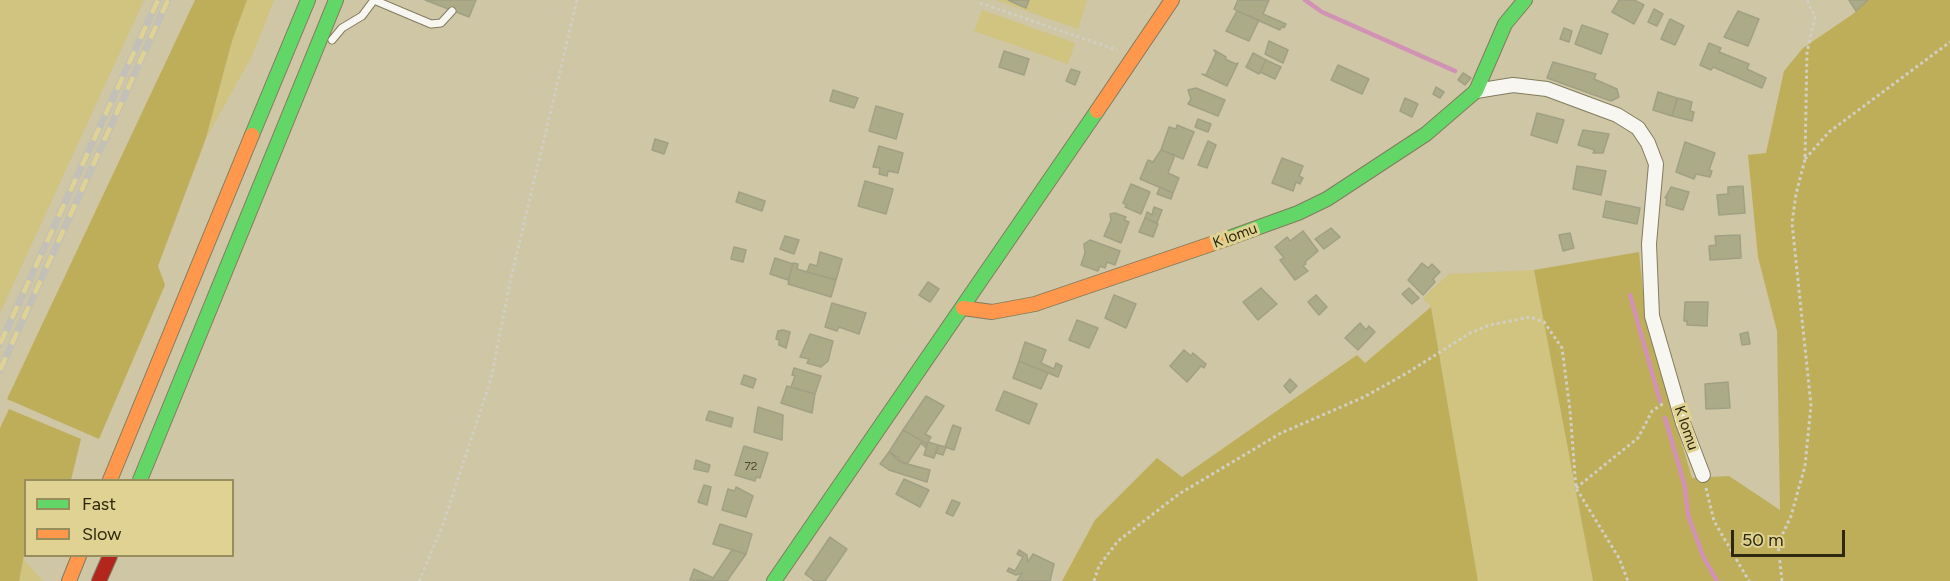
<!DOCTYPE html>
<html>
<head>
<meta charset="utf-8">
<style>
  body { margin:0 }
  #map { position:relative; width:1950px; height:581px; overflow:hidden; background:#cec6a4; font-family:Figtree,sans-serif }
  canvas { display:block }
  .legend { position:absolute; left:24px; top:479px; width:210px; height:78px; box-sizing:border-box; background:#dfd292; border:2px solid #988e5d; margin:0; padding:8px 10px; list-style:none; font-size:18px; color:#2e280e }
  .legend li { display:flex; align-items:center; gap:12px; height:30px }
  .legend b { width:30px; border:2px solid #988e5d }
  .scale { position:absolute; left:1731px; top:530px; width:114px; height:27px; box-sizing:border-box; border:3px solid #2e280e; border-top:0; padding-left:8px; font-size:18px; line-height:21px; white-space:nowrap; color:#2e280e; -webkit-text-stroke:4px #dfd292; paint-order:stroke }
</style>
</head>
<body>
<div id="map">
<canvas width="1950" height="581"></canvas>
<ul class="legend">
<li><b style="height:8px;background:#63d668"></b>Fast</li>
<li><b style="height:8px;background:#ff974d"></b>Slow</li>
</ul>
<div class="scale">50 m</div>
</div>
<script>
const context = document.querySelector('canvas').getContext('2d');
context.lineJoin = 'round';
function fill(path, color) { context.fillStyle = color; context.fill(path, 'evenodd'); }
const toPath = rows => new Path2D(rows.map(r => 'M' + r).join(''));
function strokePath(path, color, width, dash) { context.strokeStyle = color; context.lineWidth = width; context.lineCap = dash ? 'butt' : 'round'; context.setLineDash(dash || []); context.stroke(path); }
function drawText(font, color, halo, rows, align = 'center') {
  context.font = font + ' Figtree,sans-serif'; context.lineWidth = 6; context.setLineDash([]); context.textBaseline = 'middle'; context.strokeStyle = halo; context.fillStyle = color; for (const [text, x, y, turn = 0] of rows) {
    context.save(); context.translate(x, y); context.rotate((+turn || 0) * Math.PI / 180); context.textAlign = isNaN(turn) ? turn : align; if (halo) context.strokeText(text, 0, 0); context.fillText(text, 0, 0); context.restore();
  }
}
fill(toPath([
  [0,0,144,0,0,313],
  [247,0,274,0,252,56,206,138,232,41],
  [996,0,1087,0,1078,29],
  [982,10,1075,43,1068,64,974,31],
  [1534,270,1593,581,1478,581,1431,307,1423,298,1449,274],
  [0,451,13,548,43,581,0,581]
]), '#d1c380');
fill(toPath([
  [195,0,247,0,232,41,206,138,158,266,165,285,99,439,7,399],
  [1868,0,1950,0,1950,581,1593,581,1534,270,1639,252,1646,322,1692,478,1729,476,1780,510,1777,331,1758,257,1748,155,1766,153,1784,71,1803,48,1853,14],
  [1431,307,1478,581,1062,581,1095,520,1157,458,1182,477,1357,355,1365,363],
  [9,409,81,439,71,480,26,480,25,550,19,581,0,581,0,428]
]), '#beae5a');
strokePath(toPath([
  [1305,0,1322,12,1455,71],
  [1630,295,1660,401],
  [1665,418,1685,487,1688,515,1703,556,1717,581]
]), '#d292b5', 4.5);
const building = toPath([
  [425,0,476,0,469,17,425,0],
  [1008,0,1029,0,1026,8,1008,0],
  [1238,0,1269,0,1263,14,1286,24,1284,28,1282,26,1280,30,1237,11,1234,9,1238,0],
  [1619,0,1634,0,1644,5,1634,24,1612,12,1619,0],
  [1849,0,1868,0,1856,11,1849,0],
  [1654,9,1663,14,1657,26,1648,22,1654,9],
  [1237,11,1259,20,1249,41,1226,31,1237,11],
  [1738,11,1759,19,1748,46,1724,37,1738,11],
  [1670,19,1684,26,1675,45,1661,39,1670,19],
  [1582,25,1608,34,1601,54,1575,44,1582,25],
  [1564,28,1572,31,1569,42,1560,39,1564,28],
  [1269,41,1288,50,1283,63,1265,54,1269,41],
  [1709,43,1721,48,1719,52,1749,64,1747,69,1766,78,1762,88,1713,67,1711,70,1700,65,1709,43],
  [1214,50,1226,57,1225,59,1236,64,1238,63,1227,86,1202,74,1206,75,1216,53,1214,50],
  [1004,51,1029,59,1024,75,999,67,1004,51],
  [1253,53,1266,60,1259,74,1246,67,1253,53],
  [1266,60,1281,67,1275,79,1260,72,1266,60],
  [1553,62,1596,74,1594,79,1617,89,1619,97,1611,101,1547,78,1553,62],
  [1338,65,1369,79,1362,94,1331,80,1338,65],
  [1071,69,1080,72,1075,85,1066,81,1071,69],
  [1463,73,1471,78,1465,85,1458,80,1463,73],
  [1436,87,1444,92,1440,98,1433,94,1436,87],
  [1196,88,1225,100,1218,116,1188,104,1191,99,1188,90,1196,88],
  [833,90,858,98,854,108,830,101,833,90],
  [1658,92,1677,98,1672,116,1653,110,1658,92],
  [1405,98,1418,104,1412,117,1400,111,1405,98],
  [1678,98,1692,102,1690,111,1694,112,1692,121,1672,116,1678,98],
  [876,106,903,114,896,139,869,131,876,106],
  [1537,113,1564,120,1557,143,1531,135,1537,113],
  [1198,119,1211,124,1208,132,1195,127,1198,119],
  [1177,125,1194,132,1183,159,1161,150,1169,127,1176,129,1177,125],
  [1583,130,1609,134,1603,153,1593,153,1595,150,1578,145,1583,130],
  [655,139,668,143,664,154,652,150,655,139],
  [1208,141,1216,145,1207,168,1198,165,1208,141],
  [1685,142,1715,153,1709,170,1712,171,1710,177,1696,174,1694,179,1676,172,1685,142],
  [879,146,903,153,898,173,888,171,887,176,879,174,880,168,873,167,879,146],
  [1161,150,1175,155,1168,173,1179,178,1173,193,1140,179,1148,160,1153,162,1161,150],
  [1282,158,1303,166,1299,176,1303,178,1300,184,1296,182,1293,191,1272,183,1282,158],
  [1577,166,1606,171,1601,195,1573,189,1577,166],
  [865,181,893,189,886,214,858,206,865,181],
  [1131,184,1150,192,1141,214,1125,207,1127,205,1123,203,1131,184],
  [1743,186,1745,213,1719,215,1717,195,1728,194,1728,187,1743,186],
  [1160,187,1173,193,1171,199,1157,194,1160,187],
  [1671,187,1689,192,1683,210,1666,205,1667,198,1665,198,1671,187],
  [739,192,765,201,762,211,736,202,739,192],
  [1606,201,1640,208,1637,224,1603,217,1606,201],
  [1154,207,1162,210,1157,223,1145,218,1147,212,1152,215,1154,207],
  [1115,213,1126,217,1124,220,1129,222,1121,243,1104,236,1111,220,1110,214,1115,213],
  [1145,218,1158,224,1153,237,1139,232,1145,218],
  [1331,228,1340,237,1324,249,1315,239,1331,228],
  [1303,231,1318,251,1305,262,1306,264,1303,266,1308,271,1295,280,1280,260,1284,258,1275,247,1287,237,1290,241,1303,231],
  [1570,233,1574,248,1563,251,1559,235,1570,233],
  [1740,235,1741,258,1710,260,1709,246,1716,245,1715,236,1740,235],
  [785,236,799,240,794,254,780,249,785,236],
  [1090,240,1120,251,1115,265,1107,262,1105,268,1100,266,1098,271,1081,265,1085,253,1084,244,1090,240],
  [734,247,746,250,743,262,731,259,734,247],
  [820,252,842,259,836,280,807,272,810,264,817,266,820,252],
  [775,258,793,264,788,280,770,274,775,258],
  [793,263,798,264,797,269,836,280,831,297,788,284,793,263],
  [1422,263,1428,268,1432,264,1440,272,1433,279,1435,282,1423,295,1408,280,1422,263],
  [928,282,939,289,930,302,919,295,928,282],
  [1261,288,1277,304,1258,320,1243,302,1261,288],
  [1409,288,1419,298,1412,304,1402,294,1409,288],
  [1114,295,1136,304,1126,328,1105,318,1114,295],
  [1316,295,1327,307,1319,315,1308,302,1316,295],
  [1685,302,1708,302,1707,326,1687,325,1687,321,1684,321,1685,302],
  [832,303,866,313,859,334,839,327,837,331,825,327,832,303],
  [1077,320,1098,328,1089,348,1069,340,1077,320],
  [1360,323,1366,330,1369,326,1375,332,1358,350,1345,338,1360,323],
  [783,330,790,332,786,348,779,345,779,340,776,339,778,331,783,330],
  [1748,332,1750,344,1742,345,1740,334,1748,332],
  [810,334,833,341,828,361,821,367,807,363,809,359,800,357,810,334],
  [1025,342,1046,350,1041,363,1054,369,1056,363,1062,366,1058,377,1019,361,1025,342],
  [1184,350,1191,356,1193,353,1206,364,1204,368,1201,366,1187,382,1170,366,1184,350],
  [1019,361,1048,373,1041,389,1013,378,1019,361],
  [794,368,821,376,815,394,791,387,795,376,792,375,794,368],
  [744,375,756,379,753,388,741,384,744,375],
  [1290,379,1297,386,1290,393,1284,386,1290,379],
  [1728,382,1730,408,1706,409,1705,384,1728,382],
  [787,386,815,394,812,413,781,403,787,386],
  [1004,391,1037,404,1029,424,996,410,1004,391],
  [926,396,944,406,925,434,931,437,927,444,903,430,926,396],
  [758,407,783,415,782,440,754,432,758,407],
  [709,411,733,418,731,427,706,420,709,411],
  [953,425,961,428,954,450,945,447,953,425],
  [903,430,927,444,926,448,921,443,907,464,898,460,899,458,889,452,903,430],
  [928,442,938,445,934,458,924,455,928,442],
  [938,445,946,447,943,455,936,453,938,445],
  [744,446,768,453,760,478,756,477,755,481,735,475,744,446],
  [889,452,900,462,930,470,927,482,889,470,880,464,889,452],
  [696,460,710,465,708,472,694,469,696,460],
  [904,479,929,490,920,507,896,494,904,479],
  [704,485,711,487,707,505,698,502,704,485],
  [736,487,753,496,746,517,722,510,728,489,735,491,736,487],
  [952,500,960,503,953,516,946,513,952,500],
  [720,524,752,534,746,554,713,544,720,524],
  [830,537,847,549,825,581,815,581,805,574,830,537],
  [732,550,746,554,727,581,690,580,694,569,713,578,732,550],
  [1019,550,1027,555,1028,562,1033,554,1054,564,1050,581,1017,581,1022,573,1016,575,1007,571,1009,568,1015,571,1023,557,1017,554,1019,550]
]);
fill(building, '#abab87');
strokePath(building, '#a1a085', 1.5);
const lane = toPath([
  [374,0,431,24,441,23,452,11],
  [332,40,342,28,362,16,374,0]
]);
const street = toPath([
  [1476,91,1513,85,1547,89,1617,115,1638,128,1648,143,1656,164,1649,244,1652,316,1683,423,1703,475]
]);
const fast = toPath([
  [252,135,308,0],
  [1226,239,1298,213,1327,199,1426,134,1476,91,1505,24,1525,0],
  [140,480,336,0],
  [774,581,1097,111]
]);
const slow = toPath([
  [1097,111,1172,0],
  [963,308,992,312,1035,304,1226,239],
  [110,480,252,135],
  [69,581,79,556]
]);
const jam = toPath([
  [99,581,110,556]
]);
strokePath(lane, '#827c5f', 9);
strokePath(street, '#827c5f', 16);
strokePath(fast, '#827c5f', 16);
strokePath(slow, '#827c5f', 16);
strokePath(jam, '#827c5f', 16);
strokePath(toPath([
  [980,3,1117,50],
  [1805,159,1829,132,1950,42],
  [1576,488,1638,438,1652,411,1664,403],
  [1706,488,1714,521,1749,581],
  [419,581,442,527,491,379,511,278,577,0],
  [1094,581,1099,566,1118,541,1179,494,1281,433,1364,397,1407,373,1470,333,1490,325,1530,317,1544,322,1562,348,1570,410,1576,488,1619,558,1628,581],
  [1782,581,1778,544,1791,516,1805,466,1811,405,1792,223,1796,194,1805,159,1807,52,1815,17,1807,0]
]), '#d1cec3', 3, [3, 3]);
strokePath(lane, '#f8f6f1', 7);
strokePath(street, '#f8f6f1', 14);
strokePath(fast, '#63d668', 14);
strokePath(slow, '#ff974d', 14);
strokePath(jam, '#b3261e', 14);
const rail = toPath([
  [0,344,158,0],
  [0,370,168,0]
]);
strokePath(rail, '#c3c0b7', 7);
strokePath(rail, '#dfd292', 4.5, [14]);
drawText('12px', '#4d492c', null, [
  ["72",751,466]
]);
drawText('15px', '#2e280e', '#dfd292', [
  ["K lomu",1235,236,-20],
  ["K lomu",1686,428,71]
]);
</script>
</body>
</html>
